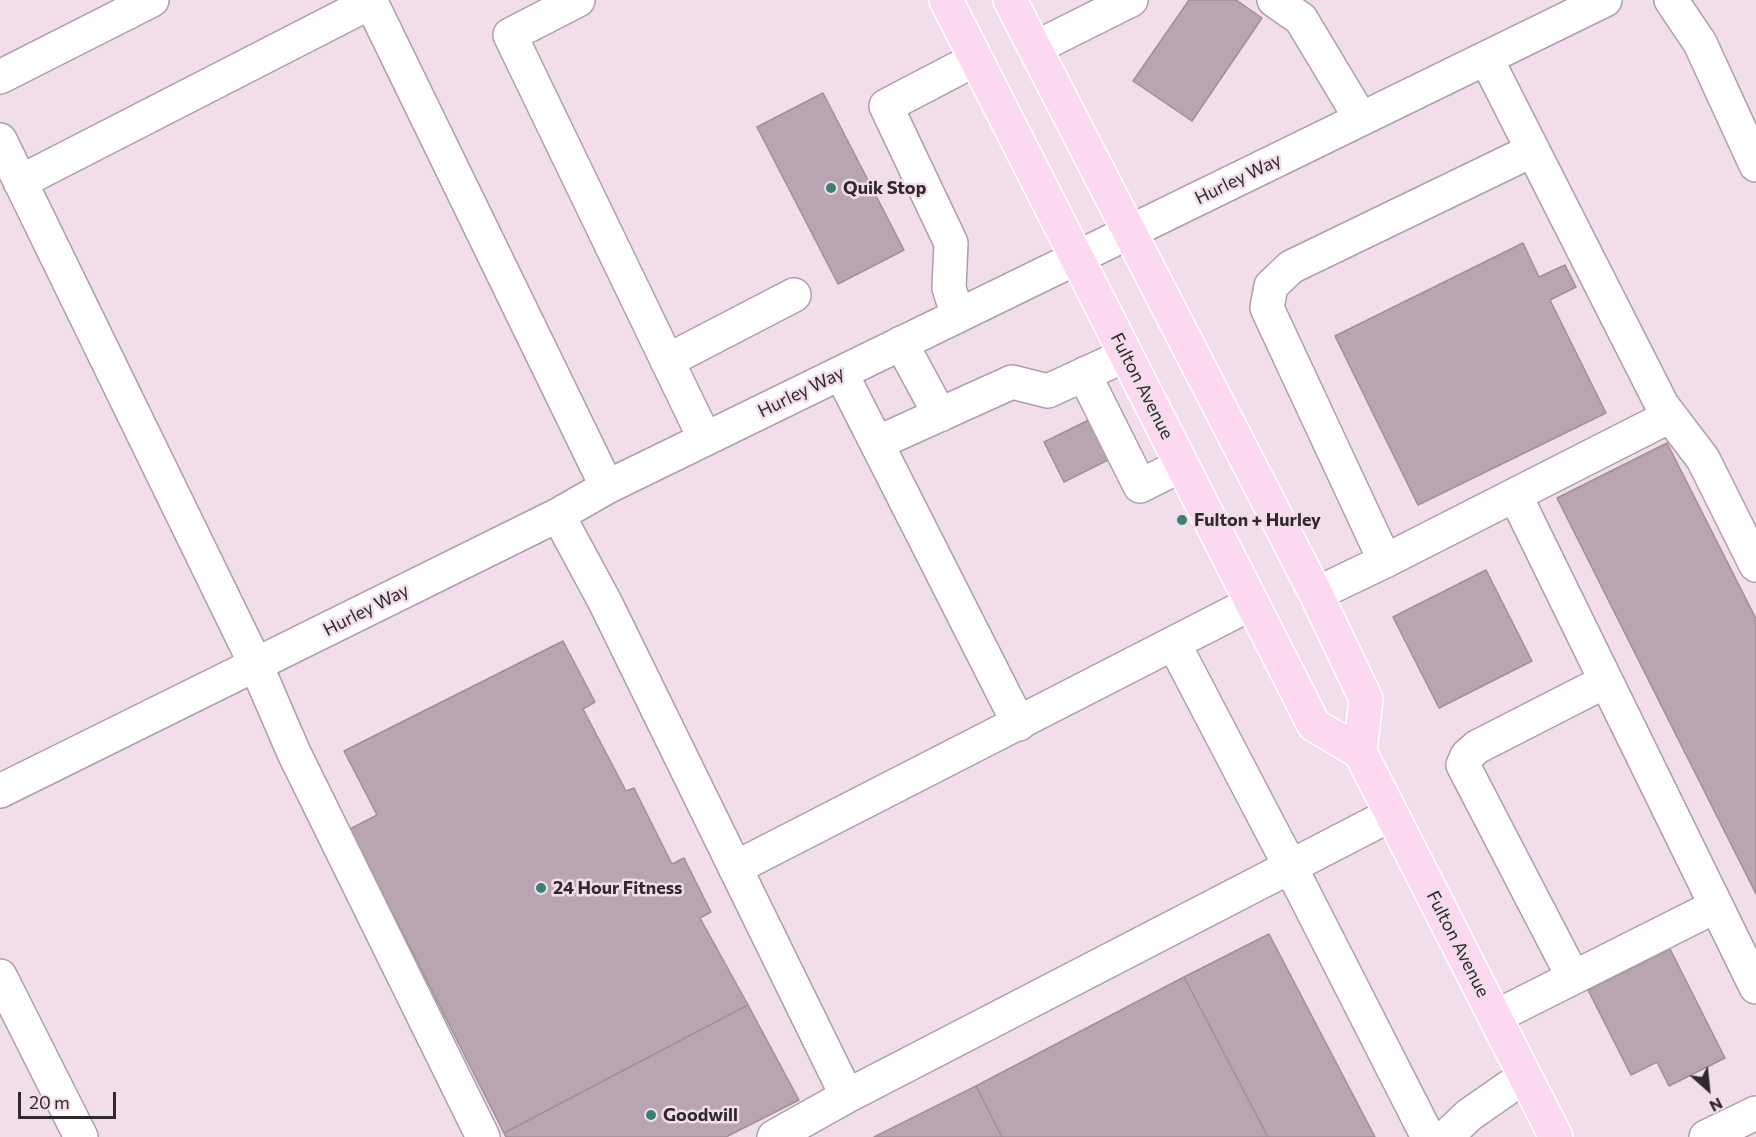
<!DOCTYPE html>
<html>
<head>
<meta charset="utf-8">
<style>
  body { margin:0 }
  #map { position:relative; width:1756px; height:1137px; overflow:hidden; background:#f2deeb; font-family:Commissioner,sans-serif }
  canvas { display:block }
  .north { position:absolute; left:1678px; top:1059px; width:60px; height:60px; -webkit-text-stroke:4px #f2deeb; paint-order:stroke; rotate:153deg; font-size:16px; font-weight:700; line-height:24px; text-align:center; color:#2f282c }
  .north::after { content:''; display:block; margin:auto; width:21px; height:27px; background:#2f282c; clip-path:polygon(50% 0,100% 100%,50% 72%,0 100%) }
  .scale { position:absolute; left:18px; top:1092px; width:98px; height:27px; box-sizing:border-box; border:3px solid #2f282c; border-top:0; padding-left:8px; font-size:18px; line-height:21px; white-space:nowrap; color:#2f282c; -webkit-text-stroke:4px #f2deeb; paint-order:stroke }
</style>
</head>
<body>
<div id="map">
<canvas width="1756" height="1137"></canvas>
<div class="north">N</div>
<div class="scale">20 m</div>
</div>
<script>
const context = document.querySelector('canvas').getContext('2d');
context.lineJoin = 'round';
function fill(path, color) { context.fillStyle = color; context.fill(path, 'evenodd'); }
const toPath = rows => new Path2D(rows.map(r => 'M' + r).join(''));
function strokePath(path, color, width, dash) { context.strokeStyle = color; context.lineWidth = width; context.lineCap = dash ? 'butt' : 'round'; context.setLineDash(dash || []); context.stroke(path); }
function drawText(font, color, halo, rows, align = 'center') {
  context.font = font + ' Commissioner,sans-serif'; context.lineWidth = 5; context.setLineDash([]); context.textBaseline = 'middle'; context.strokeStyle = halo; context.fillStyle = color; for (const [text, x, y, turn = 0] of rows) {
    context.save(); context.translate(x, y); context.rotate((+turn || 0) * Math.PI / 180); context.textAlign = isNaN(turn) ? turn : align; if (halo) context.strokeText(text, 0, 0); context.fillText(text, 0, 0); context.restore();
  }
}
const building = toPath([
  [1189,0,1236,0,1262,18,1192,121,1133,81,1189,0],
  [823,93,904,250,838,284,757,127,823,93],
  [1523,243,1539,277,1565,265,1576,287,1550,300,1606,413,1418,505,1335,336,1523,243],
  [1103,413,1122,453,1064,482,1044,442,1103,413],
  [1667,443,1756,619,1756,894,1557,498,1667,443],
  [1486,570,1532,661,1439,708,1393,617,1486,570],
  [563,641,595,702,583,709,626,791,634,788,672,864,684,858,711,912,700,918,748,1005,504,1133,350,829,377,815,344,751,563,641],
  [1269,934,1375,1137,1268,1137,1184,977,1269,934],
  [1670,949,1725,1058,1669,1086,1657,1062,1631,1075,1588,990,1670,949],
  [1184,977,1268,1137,1002,1137,976,1086,1184,977],
  [748,1005,799,1100,726,1137,506,1137,504,1133,748,1005],
  [976,1086,1002,1137,874,1137,976,1086]
]);
fill(building, '#b8a5b1');
strokePath(building, '#a18e9a', 1.5);
const minor = toPath([
  [370,0,607,487],
  [578,0,510,35,705,439],
  [1274,0,1301,19,1361,119],
  [1671,0,1700,43,1756,165],
  [1035,48,1131,0],
  [1486,58,1662,405,1703,459,1756,565],
  [0,77,152,0],
  [0,140,256,665,294,753,483,1137],
  [20,182,371,2],
  [958,316,949,288,951,243,886,106,976,59],
  [901,343,940,415],
  [667,361,794,295],
  [841,373,1019,724],
  [1084,374,1140,486,1182,465],
  [877,443,1012,382,1048,391,1126,355],
  [1515,495,1756,987],
  [558,515,605,602,847,1096],
  [1385,561,1267,308,1271,286,1291,267,1533,150],
  [1316,594,1385,561,1670,416],
  [1174,644,1290,866,1428,1137],
  [0,791,558,515,607,487,1605,0],
  [735,868,1252,603],
  [0,976,81,1137],
  [1573,977,1463,765,1467,756,1477,747,1606,681],
  [1495,1017,1716,906],
  [774,1137,847,1096,1392,814],
  [1446,1137,1469,1115,1525,1076],
  [1706,1137,1756,1113]
]);
const major = toPath([
  [946,0,1314,725,1360,752],
  [1010,0,1316,594,1366,699,1360,752,1556,1137]
]);
strokePath(minor, '#b09daa', 36);
strokePath(major, '#fff', 36);
strokePath(minor, '#fff', 33);
strokePath(major, '#fcd9f0', 33);
for (const [x, y, r, color] of [
  [831,188,6,"#3a7f74"],
  [1182,520,6,"#3a7f74"],
  [541,888,6,"#3a7f74"],
  [651,1115,6,"#3a7f74"]
]) { const dot = new Path2D(); dot.arc(x, y, r, 0, 2 * Math.PI); context.fillStyle = color; context.fill(dot); strokePath(dot, '#f2deeb', 2); }
drawText('18px', '#2f282c', '#f2deeb', [
  ["Hurley Way",1238,179,-26],
  ["Fulton Avenue",1142,386,63],
  ["Hurley Way",801,392,-26],
  ["Hurley Way",366,610,-27],
  ["Fulton Avenue",1458,944,63]
]);
drawText('bold 18px', '#2f282c', '#f2deeb', [
  ["Quik Stop",843,188],
  ["Fulton + Hurley",1194,520],
  ["24 Hour Fitness",553,888],
  ["Goodwill",663,1115]
], 'left');
</script>
</body>
</html>
